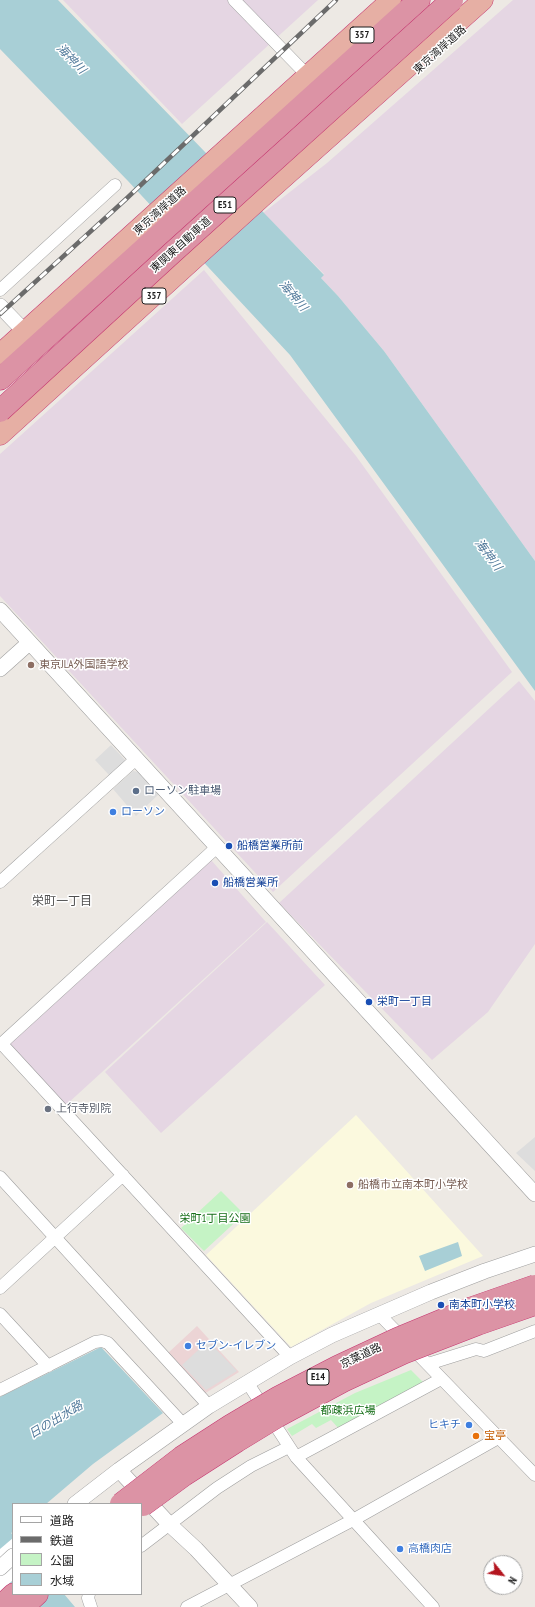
<!DOCTYPE html>
<html>
<head>
<meta charset="utf-8">
<style>
  body { margin:0 }
  #map { position:relative; width:535px; height:1607px; overflow:hidden; background:#ede9e4; font-family:"PT Sans Narrow","Noto Sans JP",sans-serif }
  canvas { display:block }
  .legend { position:absolute; left:12px; top:1503px; width:130px; height:92px; box-sizing:border-box; background:#fff; border:1px solid #a5a5a5; margin:0; padding:5px 7px; list-style:none; font-size:12px; color:#1d1d1d }
  .legend li { display:flex; align-items:center; gap:8px; height:20px }
  .legend b { width:20px; border:1px solid #a5a5a5 }
  .north { position:absolute; left:483px; top:1555px; width:40px; height:40px; box-sizing:border-box; background:#fff; border:1px solid #a5a5a5; border-radius:50%; rotate:120deg; font-size:11px; font-weight:700; line-height:16px; text-align:center; color:#1d1d1d }
  .north::after { content:''; display:block; margin:auto; width:14px; height:18px; background:#b4151f; clip-path:polygon(50% 0,100% 100%,50% 72%,0 100%) }
</style>
</head>
<body>
<div id="map">
<canvas width="535" height="1607"></canvas>
<ul class="legend">
<li><b style="height:5px;background:#fff"></b>道路</li>
<li><b style="height:5px;background:#6b6b6b"></b>鉄道</li>
<li><b style="height:11px;background:#c5f3c5"></b>公園</li>
<li><b style="height:11px;background:#a8cfd6"></b>水域</li>
</ul>
<div class="north">N</div>
</div>
<script>
const context = document.querySelector('canvas').getContext('2d');
context.lineJoin = 'round';
function fill(path, color) { context.fillStyle = color; context.fill(path, 'evenodd'); }
const toPath = rows => new Path2D(rows.map(r => 'M' + r).join(''));
function strokePath(path, color, width, dash) { context.strokeStyle = color; context.lineWidth = width; context.lineCap = dash ? 'butt' : 'round'; context.setLineDash(dash || []); context.stroke(path); }
function drawText(font, color, halo, rows, align = 'center') {
  context.font = font + ' "PT Sans Narrow","Noto Sans JP",sans-serif'; context.lineWidth = 3; context.setLineDash([]); context.textBaseline = 'middle'; context.strokeStyle = halo; context.fillStyle = color; for (const [text, x, y, turn = 0] of rows) {
    context.save(); context.translate(x, y); context.rotate((+turn || 0) * Math.PI / 180); context.textAlign = isNaN(turn) ? turn : align; if (halo) context.strokeText(text, 0, 0); context.fillText(text, 0, 0); context.restore();
  }
}
fill(toPath([
  [197,1326,239,1372,204,1394,167,1354]
]), '#ecd4d5');
fill(toPath([
  [63,0,318,0,182,124],
  [513,0,535,0,535,561,384,351,338,296,321,278,324,274,263,213,327,163],
  [204,270,356,456,512,672,273,892,0,596,0,454],
  [519,681,535,701,535,944,488,1012,432,1060,279,903],
  [211,860,266,922,66,1105,10,1044],
  [267,922,325,985,161,1133,105,1072]
]), '#e5d6e3');
fill(toPath([
  [356,1115,483,1256,371,1303,291,1347,206,1255]
]), '#fbf9de');
fill(toPath([
  [221,1191,244,1214,204,1251,181,1228],
  [411,1370,425,1384,340,1430,331,1420,316,1428,312,1424,292,1436,287,1429,355,1393]
]), '#c5f3c5');
fill(toPath([
  [111,745,126,761,110,776,95,760],
  [133,771,139,772,159,794,136,816,113,789],
  [535,1137,535,1171,516,1153],
  [208,1341,237,1371,206,1390,182,1365]
]), '#ddd');
fill(toPath([
  [0,0,58,0,324,275,321,278,338,296,384,351,535,561,535,691,290,355,128,181,0,49],
  [458,1242,462,1256,425,1271,419,1256],
  [101,1347,163,1413,93,1464,46,1504,13,1504,13,1532,11,1533,13,1535,13,1594,64,1594,75,1607,15,1607,0,1591,0,1397]
]), '#a8cfd6');
fill(toPath([
  [13,1538,13,1580,0,1592,0,1549]
]), '#fff');
const minor = toPath([
  [234,0,308,76],
  [0,290,115,185],
  [0,882,136,759],
  [1,1043,290,1357],
  [0,1045,217,847],
  [0,1177,209,1406],
  [0,1288,123,1175],
  [0,1314,48,1366],
  [379,1314,535,1475],
  [428,1364,476,1349,484,1351,535,1331],
  [247,1382,296,1457,433,1607],
  [0,1390,95,1342,102,1341,108,1343,183,1424],
  [296,1457,441,1379],
  [141,1546,217,1488,251,1466,289,1447],
  [89,1594,88,1598,91,1607],
  [187,1607,353,1520,498,1438]
]);
const tertiary = toPath([
  [0,306,25,332],
  [0,610,535,1194],
  [0,669,29,643],
  [119,1470,169,1524,196,1549,250,1607],
  [75,1504,119,1470,209,1406,290,1357,332,1335,431,1292,485,1271,535,1254],
  [0,1568,13,1556]
]);
const trunk = toPath([
  [0,354,391,0],
  [0,435,271,189,483,0]
]);
const motorway = toPath([
  [0,379,419,0],
  [0,1607,14,1594],
  [23,1607,37,1594]
]);
strokePath(minor, '#9e9e9e', 13);
strokePath(tertiary, '#9e9e9e', 16);
strokePath(trunk, '#c53670', 21);
strokePath(motorway, '#c53670', 23);
strokePath(minor, '#fff', 12);
strokePath(tertiary, '#fff', 15);
strokePath(trunk, '#e6afa4', 20);
strokePath(motorway, '#dc93a5', 22);
const rail = toPath([
  [0,314,125,200,336,0]
]);
strokePath(rail, '#6b6b6b', 4.5);
strokePath(rail, '#fff', 3, [9]);
const motorwayBridge = toPath([
  [0,411,172,253,452,0],
  [121,1504,182,1457,230,1426,279,1397,337,1367,397,1339,472,1308,535,1286],
  [143,1505,184,1475,237,1441,278,1416,343,1381,403,1353,478,1324,535,1304]
]);
strokePath(motorwayBridge, '#c53670', 23, []);
strokePath(motorwayBridge, '#dc93a5', 22);
for (const [x, y, r, color] of [
  [31,665,4,"#8d6e63"],
  [136,791,4,"#5c6f8a"],
  [113,812,4,"#3f7fe0"],
  [229,846,4,"#1a4fb4"],
  [215,883,4,"#1a4fb4"],
  [369,1002,4,"#1a4fb4"],
  [48,1109,4,"#6b7280"],
  [350,1185,4,"#8d6e63"],
  [441,1305,4,"#1a4fb4"],
  [188,1346,4,"#3f7fe0"],
  [469,1425,4,"#3f7fe0"],
  [476,1436,4,"#e8710a"],
  [400,1549,4,"#3f7fe0"]
]) { const dot = new Path2D(); dot.arc(x, y, r, 0, 2 * Math.PI); context.fillStyle = color; context.fill(dot); strokePath(dot, '#fff', 1.5); }
for (const [x, y, w] of [
  [362,35,24],
  [225,205,22],
  [154,296,24],
  [318,1377,22]
]) { const box = new Path2D(); box.roundRect(x - w / 2, y - 8, w, 16, 3); context.fillStyle = '#fff'; context.fill(box); strokePath(box, '#1d1d1d', 1); }
drawText('bold 10px', '#1d1d1d', null, [
  ["357",362,35],
  ["E51",225,205],
  ["357",154,296],
  ["E14",318,1377]
]);
drawText('11px', '#1d1d1d', '#fff', [
  ["東京湾岸道路",440,50,-42],
  ["東京湾岸道路",160,211,-42],
  ["東関東自動車道",181,245,-42],
  ["京葉道路",361,1356,-25]
]);
drawText('11px', '#785e54', '#fff', [
  ["東京JLA外国語学校",39,665],
  ["船橋市立南本町小学校",358,1185]
], 'left');
drawText('11px', '#4e5e75', '#fff', [
  ["ローソン駐車場",144,791]
], 'left');
drawText('11px', '#366cbe', '#fff', [
  ["ローソン",121,812],
  ["セブン-イレブン",196,1346],
  ["ヒキチ",461,1425,"right"],
  ["高橋肉店",408,1549]
], 'left');
drawText('11px', '#164399', '#fff', [
  ["船橋営業所前",237,846],
  ["船橋営業所",223,883],
  ["栄町一丁目",377,1002],
  ["南本町小学校",449,1305]
], 'left');
drawText('11px', '#5b616d', '#fff', [
  ["上行寺別院",56,1109]
], 'left');
drawText('11px', '#176f19', '#fff', [
  ["栄町1丁目公園",215,1219],
  ["都疎浜広場",348,1411]
]);
drawText('11px', '#c56008', '#fff', [
  ["宝亭",484,1436]
], 'left');
drawText('italic 12px', '#517a9b', '#fff', [
  ["海神川",71,59,46],
  ["海神川",293,296,50],
  ["海神川",488,555,53],
  ["日の出水路",56,1420,-31]
]);
drawText('12px', '#505050', '#fff', [
  ["栄町一丁目",62,902]
]);
</script>
</body>
</html>
